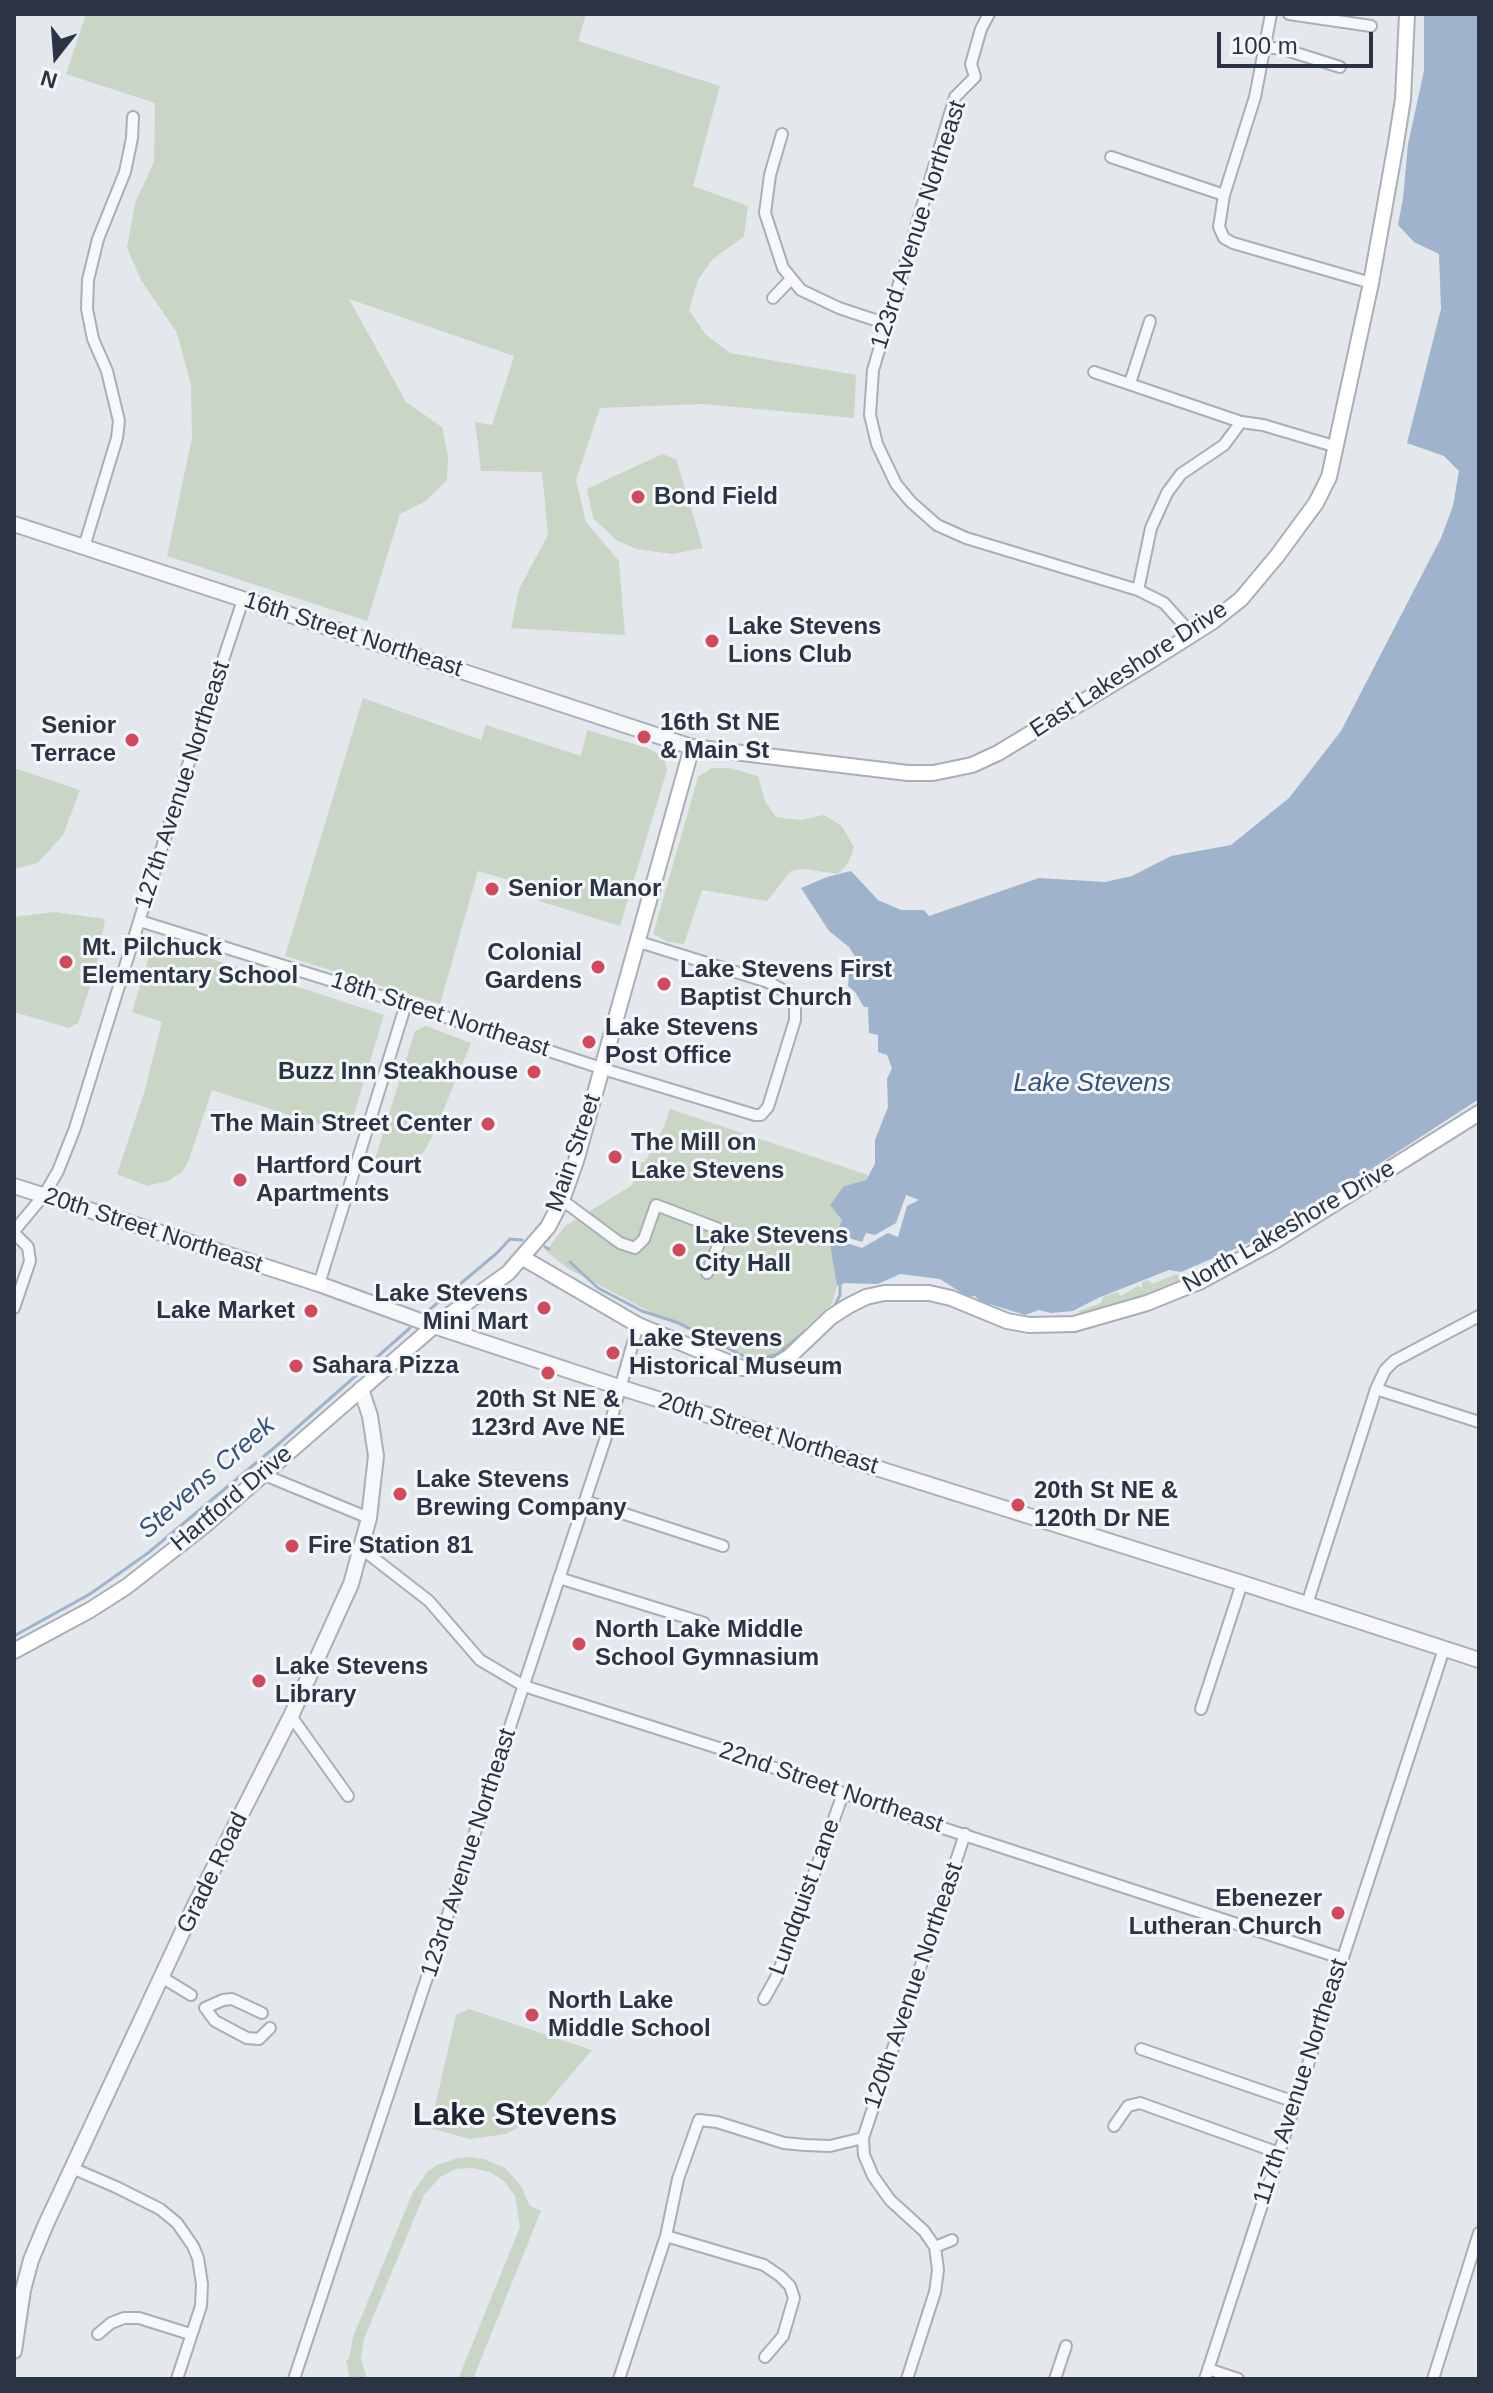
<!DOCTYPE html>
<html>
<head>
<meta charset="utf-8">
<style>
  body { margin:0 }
  #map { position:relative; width:1493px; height:2393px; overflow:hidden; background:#e4e7ec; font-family:Helvetica,sans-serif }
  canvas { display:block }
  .frame { position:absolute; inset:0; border:16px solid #2b3445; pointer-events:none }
  .north { position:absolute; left:16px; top:16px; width:80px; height:80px; -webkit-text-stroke:6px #f4f6f9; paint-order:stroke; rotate:197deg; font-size:22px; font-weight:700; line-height:32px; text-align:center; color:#2b3445 }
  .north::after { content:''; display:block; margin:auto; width:28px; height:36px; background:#2b3445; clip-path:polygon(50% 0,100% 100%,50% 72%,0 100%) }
  .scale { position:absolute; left:1217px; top:32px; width:156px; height:36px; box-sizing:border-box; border:4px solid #2b3445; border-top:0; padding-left:10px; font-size:24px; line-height:28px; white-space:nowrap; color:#2b3445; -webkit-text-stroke:6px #f4f6f9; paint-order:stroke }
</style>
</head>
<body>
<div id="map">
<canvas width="1493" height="2393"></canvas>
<div class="frame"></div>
<div class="north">N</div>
<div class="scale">100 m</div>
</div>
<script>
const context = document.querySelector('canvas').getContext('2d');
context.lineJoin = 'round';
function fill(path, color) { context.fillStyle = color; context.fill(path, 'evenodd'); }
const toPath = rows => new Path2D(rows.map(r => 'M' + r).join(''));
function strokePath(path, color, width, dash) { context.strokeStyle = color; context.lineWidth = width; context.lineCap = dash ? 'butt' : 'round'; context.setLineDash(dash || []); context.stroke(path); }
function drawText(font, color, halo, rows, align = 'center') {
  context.font = font + ' Helvetica,sans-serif'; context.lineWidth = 6; context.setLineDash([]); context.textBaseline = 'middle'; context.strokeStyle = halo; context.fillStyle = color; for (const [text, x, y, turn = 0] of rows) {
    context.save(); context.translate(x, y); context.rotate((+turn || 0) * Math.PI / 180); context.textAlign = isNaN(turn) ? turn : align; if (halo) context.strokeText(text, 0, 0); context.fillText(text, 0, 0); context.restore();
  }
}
fill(toPath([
  [86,14,586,14,578,41,720,86,693,186,748,206,744,236,712,260,698,280,689,310,706,335,730,353,856,375,854,418,704,404,600,408,576,480,586,522,619,561,625,635,511,628,519,589,548,535,542,472,481,471,475,422,492,425,514,356,349,299,406,402,442,427,448,456,447,480,426,501,400,514,367,621,167,556,192,438,191,385,177,333,141,280,127,248,135,203,154,162,155,103,66,74],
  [662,454,676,459,703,548,672,554,636,549,616,540,593,518,587,489],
  [363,698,481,740,486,725,581,756,587,730,647,748,664,757,667,770,620,926,539,901,542,890,478,871,440,1004,285,956],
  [14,768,80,790,63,835,38,863,14,869],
  [712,768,729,768,758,776,765,801,776,817,800,820,824,815,842,826,854,847,849,862,838,874,804,869,791,871,767,901,702,890,684,944,668,942,653,934,698,777],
  [54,912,105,919,96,969,78,1023,69,1028,14,1012,14,917],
  [154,940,384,1015,348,1134,212,1090,188,1162,182,1172,168,1181,147,1186,117,1174,144,1093,162,1022,132,1012],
  [426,1026,471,1043,434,1133,424,1152,402,1172,374,1162,415,1031],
  [670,1109,868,1175,866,1180,844,1186,842,1220,835,1236,828,1235,837,1286,832,1304,776,1355,744,1357,654,1314,567,1268,546,1251,565,1226,631,1186,640,1170,641,1162,645,1162,663,1129],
  [1176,1274,1190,1282,1076,1320,1079,1311,1101,1303,1103,1297,1117,1292,1121,1296,1138,1286,1142,1288,1142,1282,1148,1280,1152,1284],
  [469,2009,592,2050,533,2119,506,2134,470,2139,430,2128,456,2015],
  [471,2157,484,2159,505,2168,521,2186,530,2206,541,2211,473,2379,458,2379,520,2227,515,2196,504,2181,490,2172,472,2168,455,2169,440,2177,424,2195,364,2339,361,2359,367,2379,350,2379,346,2360,349,2359,353,2337,413,2192,428,2171,437,2165,458,2158]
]), '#c9d6c5');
fill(toPath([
  [1424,14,1479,14,1479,1099,1276,1231,1181,1272,1169,1270,1098,1298,1073,1311,1051,1313,1039,1310,1025,1315,980,1301,975,1296,968,1297,940,1279,900,1274,878,1284,840,1283,837,1286,828,1234,835,1236,842,1220,830,1205,844,1186,866,1180,875,1164,875,1140,888,1107,887,1079,892,1068,887,1055,878,1052,878,1035,869,1033,868,1007,864,1007,855,992,848,986,849,973,858,961,849,947,829,931,801,888,827,877,851,871,878,900,901,910,924,910,929,916,1039,878,1105,882,1132,876,1171,856,1231,845,1289,798,1341,731,1441,538,1453,506,1459,471,1444,456,1407,443,1441,309,1439,254,1414,242,1398,225,1403,198,1408,144,1424,71]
]), '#9fb4cc');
fill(toPath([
  [906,1195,919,1200,907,1206,898,1237,888,1233,862,1248,834,1239,836,1234,862,1242,866,1233,875,1235,896,1223]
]), '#e4e7ec');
strokePath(toPath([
  [545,1247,549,1249],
  [570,1262,598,1288,642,1311,679,1323,747,1358,764,1358,778,1354,810,1327],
  [834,1307,840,1295,840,1283,843,1282],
  [428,1311,497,1253,510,1239,522,1240],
  [14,1636,90,1594,148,1553,275,1447,410,1328]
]), '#9fb4cc', 3);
const minor = toPath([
  [989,14,981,29,971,64,975,77,955,97,873,370,870,415,877,444,896,484,911,502,937,525,966,538,1138,590,1164,603,1192,634],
  [1271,14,1255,97,1224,195,1219,227,1224,238,1233,243,1371,283],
  [1289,14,1371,26],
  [1264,47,1283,49,1340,67],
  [782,134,770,175,765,213,783,268,801,290,839,308,887,324],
  [1111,157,1224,195],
  [773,298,791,279],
  [1094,372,1241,422,1263,425,1337,447],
  [1130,383,1150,321],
  [84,547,117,438,119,421,107,371,93,339,87,309,88,280,98,239,125,172,132,138,133,117],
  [1138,590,1151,528,1167,493,1181,474,1224,445,1241,422],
  [140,921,406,1004,613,1072,755,1115,761,1115,768,1107,795,1020,795,1006,790,994,768,982,636,941],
  [562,1200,620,1243,635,1248,644,1239,656,1205,724,1231,707,1273],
  [14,1231,44,1195,58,1171,75,1128,181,786,243,600],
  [14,1233,28,1247,30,1261,14,1308],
  [319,1284,406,1004],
  [1376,1389,1479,1422],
  [262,1474,369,1518],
  [585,1501,723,1546],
  [362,1549,429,1601,480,1660,524,1686,731,1752,906,1816,1341,1958],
  [559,1578,704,1623],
  [1307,1604,1376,1389,1385,1370,1394,1361,1479,1316],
  [1201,1709,1242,1583],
  [291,1716,348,1796],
  [163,1978,191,1995],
  [764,1999,777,1976,843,1794],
  [205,2008,223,2000,232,1999,262,2013],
  [208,2012,215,2021,247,2038,259,2039,270,2028],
  [1141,2049,1295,2102],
  [1114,2126,1128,2106,1140,2103,1279,2153],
  [863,2138,965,1834],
  [72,2168,116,2187,160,2209,177,2223,193,2246,198,2258,202,2284,201,2306,177,2379],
  [666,2236,764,2265,780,2276,790,2286,794,2298,783,2336,765,2357],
  [98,2334,111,2323,124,2318,139,2318,190,2334],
  [1208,2369,1238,2379],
  [294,2379,608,1431,638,1325],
  [619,2379,666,2236,678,2179,699,2120,717,2122,784,2143,805,2145,830,2146,863,2138,864,2155,873,2176,890,2200,924,2231,935,2247,952,2240],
  [907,2379,935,2292,938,2270,935,2247],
  [1055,2379,1066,2346],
  [1205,2379,1444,1649],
  [1433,2379,1479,2233]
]);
const tertiary = toPath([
  [14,524,692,747],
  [14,1186,133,1224],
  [319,1284,434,1326,622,1388,1242,1583,1479,1660],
  [14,2351,23,2290,31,2260,46,2224,195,1905,291,1716,351,1584,369,1518,376,1456,370,1416,361,1389]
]);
const secondary = toPath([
  [133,1224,319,1284],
  [523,1258,638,1325,742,1368,761,1368,776,1365,789,1357,831,1317,848,1306,866,1297,884,1293,929,1293,951,1298,1007,1321,1029,1325,1074,1324,1147,1303,1199,1282,1273,1242,1479,1113],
  [14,1651,90,1610,126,1587,204,1526,434,1326,508,1273,548,1227,562,1200,576,1161,692,747,908,773,933,773,972,765,998,753,1147,663,1212,622,1241,599,1277,556,1316,503,1329,477,1371,283,1396,143,1403,99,1407,14]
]);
strokePath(minor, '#a9aeb7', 14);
strokePath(tertiary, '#a9aeb7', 18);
strokePath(secondary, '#a9aeb7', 18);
strokePath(minor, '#f7f8fa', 10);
strokePath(tertiary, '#f7f8fa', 14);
strokePath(secondary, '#fff', 14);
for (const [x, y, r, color] of [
  [638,497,8,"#d1495b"],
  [712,641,8,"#d1495b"],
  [644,737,8,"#d1495b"],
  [132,740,8,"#d1495b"],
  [492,889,8,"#d1495b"],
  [66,962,8,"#d1495b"],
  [598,967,8,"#d1495b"],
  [664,984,8,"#d1495b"],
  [589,1042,8,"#d1495b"],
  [534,1072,8,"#d1495b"],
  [488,1124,8,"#d1495b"],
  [615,1157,8,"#d1495b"],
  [240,1180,8,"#d1495b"],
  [679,1250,8,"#d1495b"],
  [544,1308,8,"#d1495b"],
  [311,1311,8,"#d1495b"],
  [613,1353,8,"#d1495b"],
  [296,1366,8,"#d1495b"],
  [548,1373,8,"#d1495b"],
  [400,1494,8,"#d1495b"],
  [1018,1505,8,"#d1495b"],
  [292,1546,8,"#d1495b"],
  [579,1644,8,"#d1495b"],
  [259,1681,8,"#d1495b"],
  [1338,1913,8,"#d1495b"],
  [532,2015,8,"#d1495b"]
]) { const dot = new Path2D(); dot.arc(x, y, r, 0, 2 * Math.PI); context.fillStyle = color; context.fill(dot); strokePath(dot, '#f4f6f9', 3); }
drawText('24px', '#2b3445', '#f4f6f9', [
  ["123rd Avenue Northeast",919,225,-72],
  ["16th Street Northeast",353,635,18],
  ["East Lakeshore Drive",1129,670,-33],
  ["127th Avenue Northeast",183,785,-72],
  ["18th Street Northeast",440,1015,18],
  ["Main Street",574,1153,-71],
  ["North Lakeshore Drive",1289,1227,-30],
  ["20th Street Northeast",153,1231,18],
  ["20th Street Northeast",768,1434,17],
  ["Hartford Drive",232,1499,-40],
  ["22nd Street Northeast",831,1788,19],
  ["123rd Avenue Northeast",469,1853,-72],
  ["Grade Road",213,1873,-64],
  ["Lundquist Lane",805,1897,-70],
  ["120th Avenue Northeast",914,1986,-71],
  ["117th Avenue Northeast",1301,2082,-72]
]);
drawText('bold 24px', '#2b3445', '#f4f6f9', [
  ["Bond Field",654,497],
  ["Lake Stevens",728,627],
  ["Lions Club",728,655],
  ["16th St NE",660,723],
  ["& Main St",660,751],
  ["Senior",116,726,"right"],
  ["Terrace",116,754,"right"],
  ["Senior Manor",508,889],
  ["Mt. Pilchuck",82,948],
  ["Elementary School",82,976],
  ["Colonial",582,953,"right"],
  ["Gardens",582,981,"right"],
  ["Lake Stevens First",680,970],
  ["Baptist Church",680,998],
  ["Lake Stevens",605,1028],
  ["Post Office",605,1056],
  ["Buzz Inn Steakhouse",518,1072,"right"],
  ["The Main Street Center",472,1124,"right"],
  ["The Mill on",631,1143],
  ["Lake Stevens",631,1171],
  ["Hartford Court",256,1166],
  ["Apartments",256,1194],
  ["Lake Stevens",695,1236],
  ["City Hall",695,1264],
  ["Lake Stevens",528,1294,"right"],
  ["Mini Mart",528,1322,"right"],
  ["Lake Market",295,1311,"right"],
  ["Lake Stevens",629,1339],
  ["Historical Museum",629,1367],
  ["Sahara Pizza",312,1366],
  ["20th St NE &",548,1400,"center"],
  ["123rd Ave NE",548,1428,"center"],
  ["Lake Stevens",416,1480],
  ["Brewing Company",416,1508],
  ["20th St NE &",1034,1491],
  ["120th Dr NE",1034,1519],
  ["Fire Station 81",308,1546],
  ["North Lake Middle",595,1630],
  ["School Gymnasium",595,1658],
  ["Lake Stevens",275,1667],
  ["Library",275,1695],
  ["Ebenezer",1322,1899,"right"],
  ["Lutheran Church",1322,1927,"right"],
  ["North Lake",548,2001],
  ["Middle School",548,2029]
], 'left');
drawText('italic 26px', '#34527a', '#f4f6f9', [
  ["Lake Stevens",1092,1084],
  ["Stevens Creek",207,1478,-41]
]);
drawText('bold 32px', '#1d2536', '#f4f6f9', [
  ["Lake Stevens",515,2116]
]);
</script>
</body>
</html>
